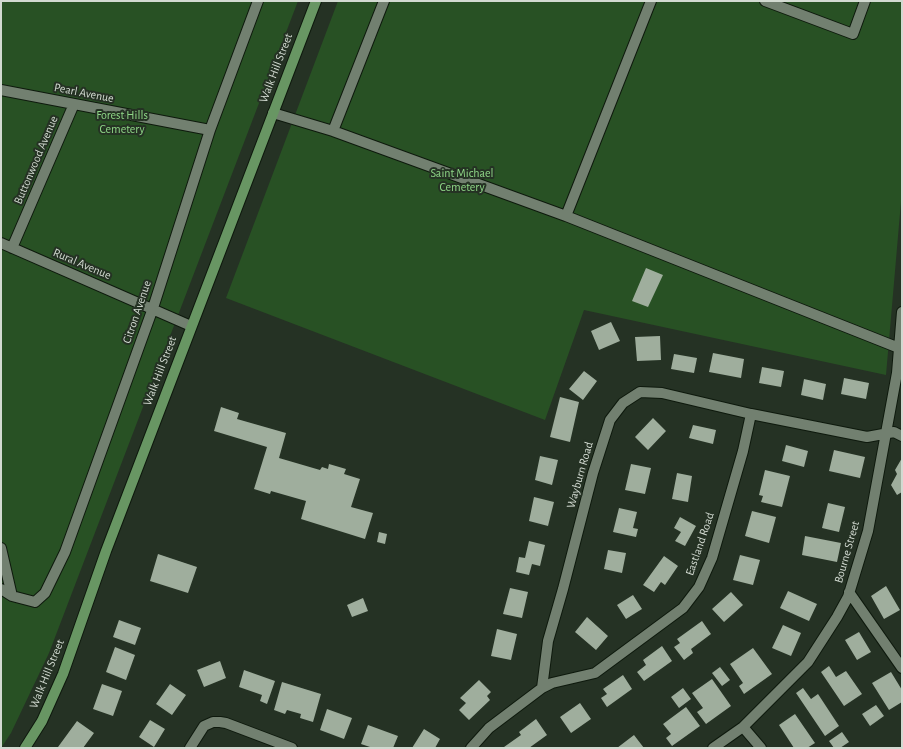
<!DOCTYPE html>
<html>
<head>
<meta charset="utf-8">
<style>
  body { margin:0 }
  #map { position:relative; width:903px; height:749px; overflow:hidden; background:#253224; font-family:"Alegreya Sans",sans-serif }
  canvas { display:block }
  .frame { position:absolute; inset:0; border:2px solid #d2dad1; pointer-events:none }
</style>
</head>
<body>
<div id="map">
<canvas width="903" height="749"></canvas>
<div class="frame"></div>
</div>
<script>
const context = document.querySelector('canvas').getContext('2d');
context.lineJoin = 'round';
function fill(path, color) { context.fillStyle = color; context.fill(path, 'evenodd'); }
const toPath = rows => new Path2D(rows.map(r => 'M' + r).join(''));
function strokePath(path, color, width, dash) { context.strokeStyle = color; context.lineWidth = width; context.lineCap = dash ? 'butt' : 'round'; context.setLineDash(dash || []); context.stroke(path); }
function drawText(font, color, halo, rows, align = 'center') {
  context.font = font + ' "Alegreya Sans",sans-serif'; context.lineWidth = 4; context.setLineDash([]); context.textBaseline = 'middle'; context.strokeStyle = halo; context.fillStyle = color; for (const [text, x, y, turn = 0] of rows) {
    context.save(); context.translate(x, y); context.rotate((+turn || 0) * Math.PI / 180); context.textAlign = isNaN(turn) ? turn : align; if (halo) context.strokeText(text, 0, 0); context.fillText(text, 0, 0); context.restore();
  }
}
fill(toPath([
  [1,1,298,1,49,653,11,733,1,748],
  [338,1,902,1,902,190,886,375,584,310,545,420,226,298]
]), '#285124');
fill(toPath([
  [646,268,663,275,648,307,632,301],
  [611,322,620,341,599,350,591,331],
  [660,336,661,360,637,361,635,337],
  [713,353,744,359,741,378,709,372],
  [674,354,697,358,694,373,671,369],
  [762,367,784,371,781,387,759,383],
  [584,371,597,381,583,400,569,389],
  [844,378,869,383,866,399,841,394],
  [804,379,826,384,823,400,801,395],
  [560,397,579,402,570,442,550,437],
  [221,407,239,413,237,419,286,433,279,458,320,470,322,467,328,469,329,464,346,469,344,474,360,479,351,507,373,513,365,539,301,519,306,501,271,491,270,494,254,489,267,447,214,431],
  [653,418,666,431,648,450,635,437],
  [693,425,716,430,713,444,689,438],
  [786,445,808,451,804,467,782,461],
  [834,450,865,457,860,478,829,471],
  [540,456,558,460,552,485,535,480],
  [902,458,902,492,897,495,891,485,897,474,895,470],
  [631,464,651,468,645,494,625,490],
  [765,470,790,476,782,507,761,502,763,496,759,495],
  [677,473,692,476,688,502,672,499],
  [534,497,554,502,548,526,529,521],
  [828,503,845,507,839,532,822,528],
  [619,508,637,512,633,528,638,529,636,537,613,532],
  [752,511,776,517,769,543,745,536],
  [680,517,696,526,685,546,675,541,681,532,674,528],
  [379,532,387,534,385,544,377,542],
  [805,536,841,543,837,562,802,555],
  [529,541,545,545,540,566,532,564,529,575,516,572,519,557,525,558],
  [608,550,626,553,622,573,604,569],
  [158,554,197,567,188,593,150,581],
  [740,555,760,560,753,585,733,580],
  [664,556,678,566,665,585,661,582,654,592,643,585],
  [886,586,900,610,884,619,871,596],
  [510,588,528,592,522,618,503,614],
  [788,591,817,604,809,621,780,608],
  [731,592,743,605,724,622,712,609],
  [633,595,642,609,626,619,617,605],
  [363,598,368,611,352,617,347,605],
  [587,617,608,636,596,650,575,632],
  [119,620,141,628,135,645,113,637],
  [702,621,711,634,691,649,693,653,684,660,674,647,680,643,677,639],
  [783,625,801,633,791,656,772,648],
  [497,629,517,634,511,660,491,656],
  [859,632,871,652,857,660,845,640],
  [662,646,672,661,644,681,637,672,646,665,643,660],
  [115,647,135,655,126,680,106,672],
  [753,648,772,674,744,694,739,686,743,683,730,664],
  [220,661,226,678,204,687,197,670],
  [829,666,836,677,846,671,862,694,844,706,821,672],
  [720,667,730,680,722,686,712,673],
  [244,670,275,681,267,704,260,701,262,695,239,687],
  [891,672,902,690,902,702,889,710,872,683],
  [623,675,632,689,607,707,601,698,607,694,603,689],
  [712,679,731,706,706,724,697,712,703,708,692,693],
  [479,680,491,692,487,696,490,700,469,720,459,710,466,703,460,698],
  [282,682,321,694,313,722,300,718,301,714,287,710,285,714,274,710],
  [102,684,122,691,113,716,93,709],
  [170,684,186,695,172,715,156,704],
  [683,688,691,699,679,708,671,697],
  [803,688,811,699,818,694,839,726,825,736,796,693],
  [580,703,591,719,571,733,560,717],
  [876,705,884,716,870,726,862,714],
  [686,707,700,726,672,746,666,738,671,734,663,724],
  [327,709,352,718,344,739,320,730],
  [795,714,815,743,807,748,794,748,779,725],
  [536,719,547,735,529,748,505,748,504,747,521,735,519,732],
  [150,720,165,729,154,747,139,737],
  [77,721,94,733,83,748,59,748,58,747],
  [368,725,398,736,393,748,373,748,361,744],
  [424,729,440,739,435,748,412,748],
  [842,732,849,742,840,748,834,748,829,741],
  [634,735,644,748,617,748]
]), '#9fae9d');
const minor = toPath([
  [765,1,853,34,865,1],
  [1,90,210,130],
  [273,113,333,131,566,216,899,348],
  [333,131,384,1],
  [566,216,651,1],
  [1,243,191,326],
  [12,248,74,104],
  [1,548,12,596],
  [1,589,12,596,35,602,45,593,65,552,153,308,210,130,258,1],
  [849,592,902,668],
  [542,688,548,641,563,589,593,473,610,420,623,403,640,392,662,393,751,414],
  [743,727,761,748],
  [190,748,204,726,213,722,220,722,226,723,292,748],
  [471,748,489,728,542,688,552,683,595,673,683,608,699,587,712,558,743,451,751,414,867,437,894,432,902,436],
  [713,748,743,727,808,662,837,617,848,597,868,531,897,373,902,312]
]);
const major = toPath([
  [25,748,42,721,63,674,106,551,316,1]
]);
strokePath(minor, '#0e190d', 12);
strokePath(major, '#0e190d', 12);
strokePath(minor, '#728070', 10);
strokePath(major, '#689663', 10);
drawText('12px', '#d2dad1', '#253224', [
  ["Walk Hill Street",276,68,-69],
  ["Pearl Avenue",84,93,11],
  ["Buttonwood Avenue",36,160,-67],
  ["Rural Avenue",82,264,23],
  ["Citron Avenue",137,312,-71],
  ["Walk Hill Street",160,371,-69],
  ["Wayburn Road",580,475,-74],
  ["Eastland Road",700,544,-71],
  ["Bourne Street",847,552,-74],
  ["Walk Hill Street",47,674,-68]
]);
drawText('12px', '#8fd787', '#253224', [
  ["Forest Hills",122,115],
  ["Cemetery",122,129],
  ["Saint Michael",462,173],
  ["Cemetery",462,187]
]);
</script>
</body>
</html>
